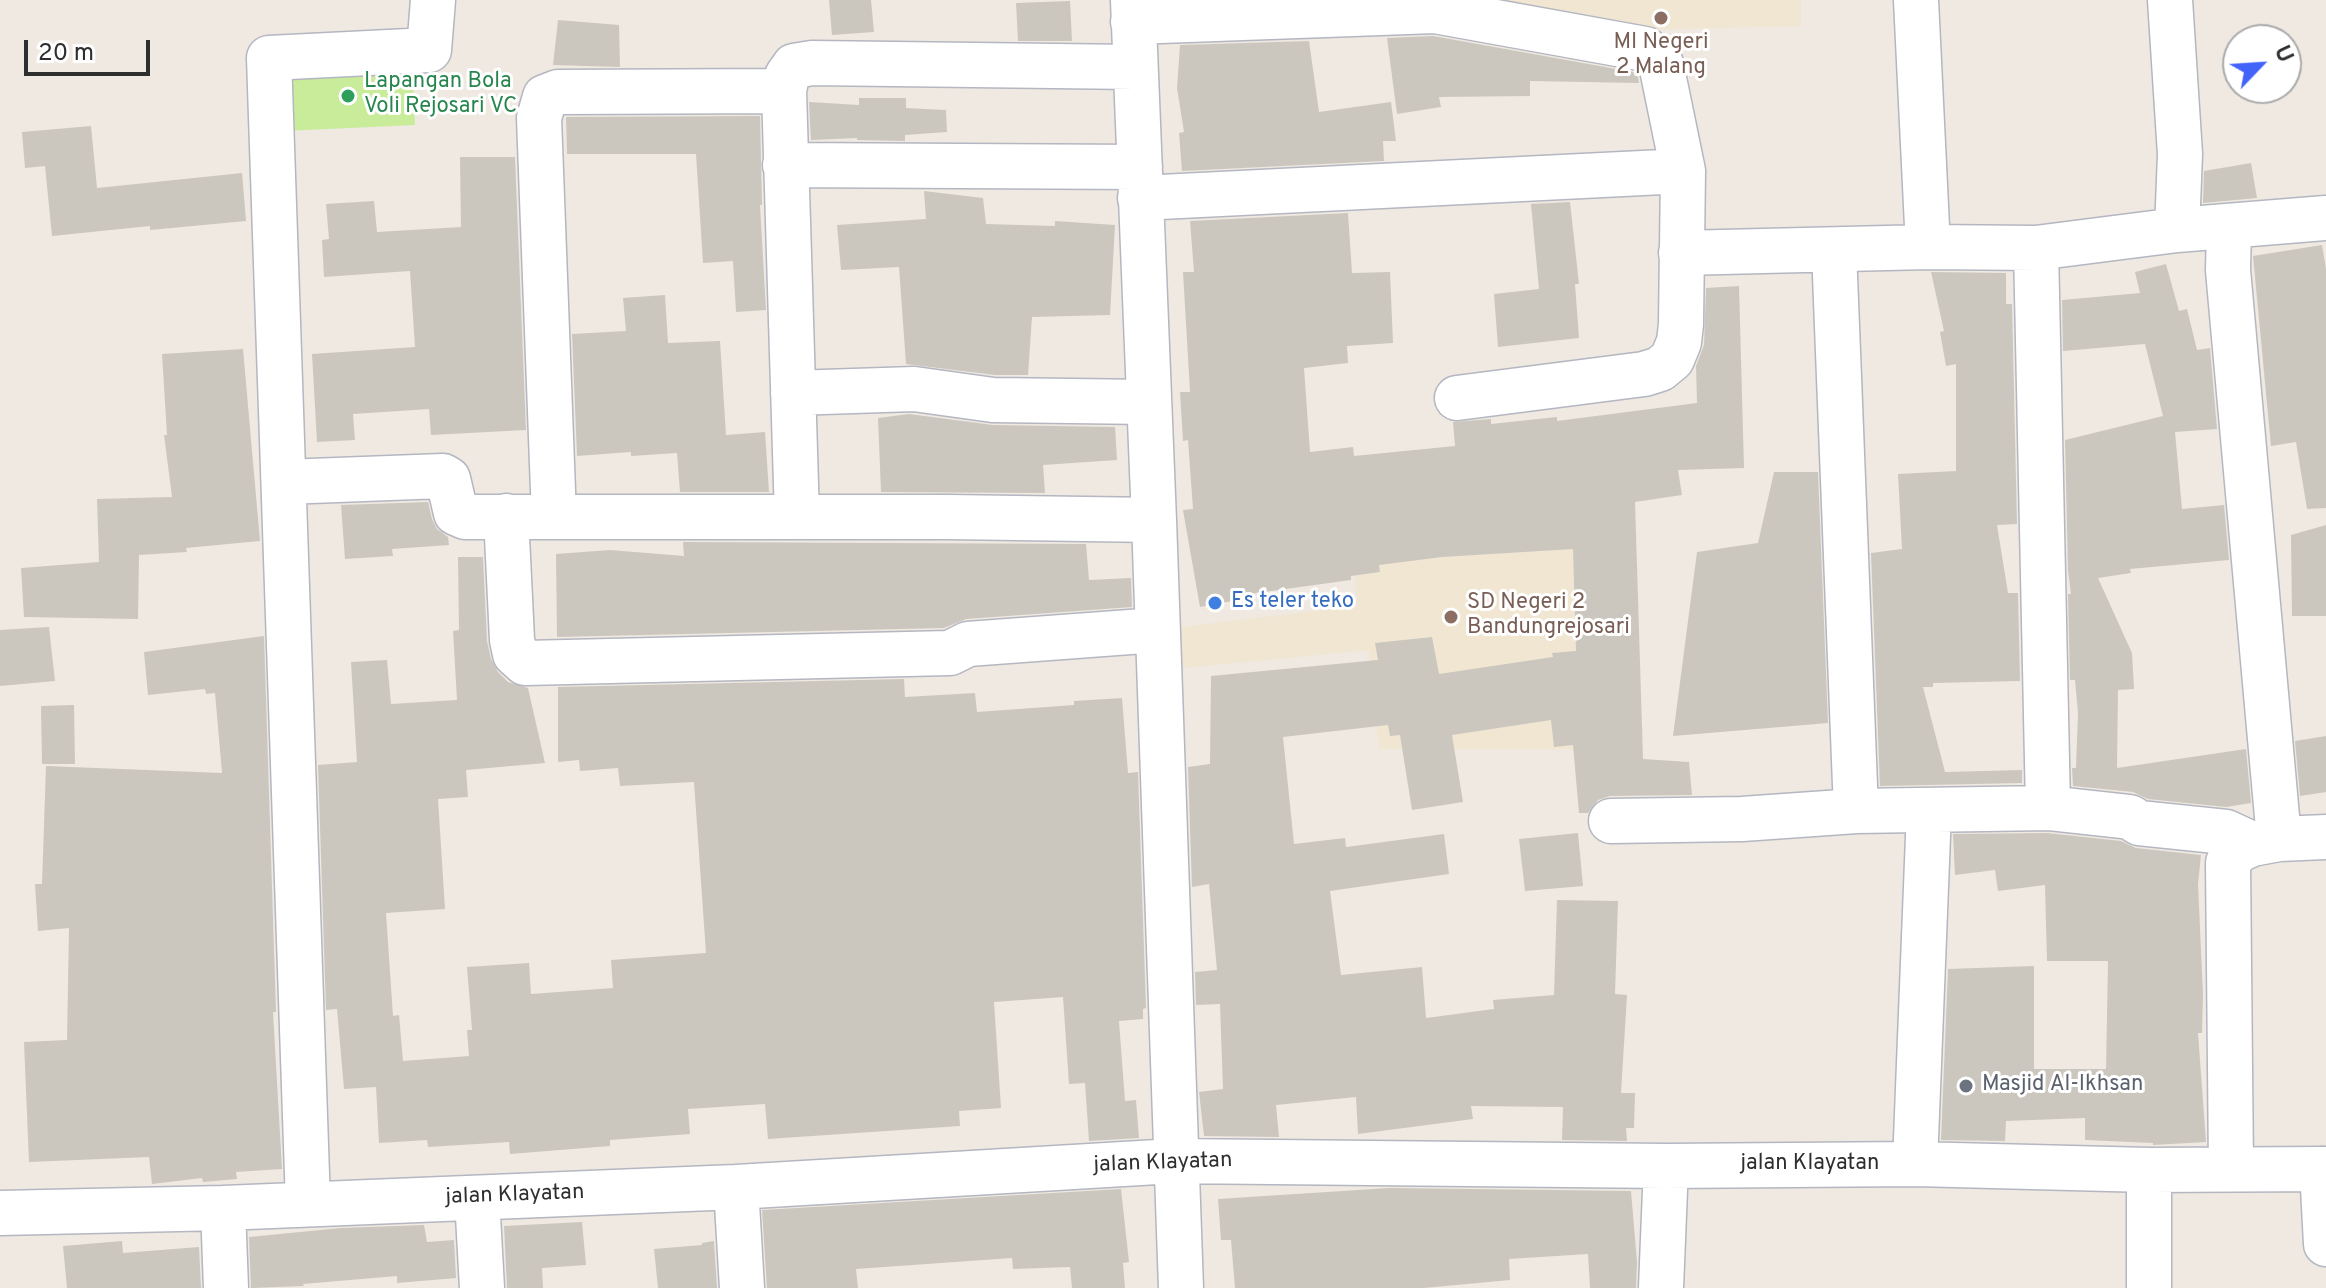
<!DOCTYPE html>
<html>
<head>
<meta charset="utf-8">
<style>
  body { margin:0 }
  #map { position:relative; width:2326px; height:1288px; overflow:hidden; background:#efe9e1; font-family:Overpass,sans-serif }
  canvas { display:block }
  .north { position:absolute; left:2222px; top:24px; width:80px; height:80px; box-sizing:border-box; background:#fff; border:2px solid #ababab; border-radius:50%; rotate:65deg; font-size:22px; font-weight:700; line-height:32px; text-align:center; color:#2e2e2e }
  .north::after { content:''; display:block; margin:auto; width:28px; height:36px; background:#4264fb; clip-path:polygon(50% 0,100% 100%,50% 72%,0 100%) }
  .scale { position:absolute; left:24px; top:40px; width:126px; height:36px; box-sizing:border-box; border:4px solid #2e2e2e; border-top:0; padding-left:10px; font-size:24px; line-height:28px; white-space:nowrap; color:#2e2e2e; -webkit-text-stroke:6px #fff; paint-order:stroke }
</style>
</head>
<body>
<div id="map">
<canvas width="2326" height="1288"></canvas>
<div class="north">U</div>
<div class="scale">20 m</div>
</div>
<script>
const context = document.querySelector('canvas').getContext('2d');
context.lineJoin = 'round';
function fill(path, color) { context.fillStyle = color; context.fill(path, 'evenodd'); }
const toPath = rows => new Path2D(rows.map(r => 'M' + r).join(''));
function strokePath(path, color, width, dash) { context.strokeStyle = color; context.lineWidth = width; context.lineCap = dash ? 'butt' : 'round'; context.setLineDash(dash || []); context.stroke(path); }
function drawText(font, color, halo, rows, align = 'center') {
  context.font = font + ' Overpass,sans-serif'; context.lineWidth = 6; context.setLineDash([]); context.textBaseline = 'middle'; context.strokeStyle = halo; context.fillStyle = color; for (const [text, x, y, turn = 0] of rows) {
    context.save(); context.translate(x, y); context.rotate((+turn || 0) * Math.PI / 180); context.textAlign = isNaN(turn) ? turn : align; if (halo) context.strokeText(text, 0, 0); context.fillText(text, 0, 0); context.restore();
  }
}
fill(toPath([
  [1479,0,1801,0,1801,26,1588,31],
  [1635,494,1641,749,1379,749,1369,650,1174,669,1172,628,1357,606,1353,544]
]), '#f0e6d1');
fill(toPath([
  [412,59,415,125,284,131,281,67]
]), '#c9ec9a');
fill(toPath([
  [829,0,871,0,874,32,832,35],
  [1070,1,1072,41,1018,41,1016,3],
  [558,20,619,25,620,67,553,65],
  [1433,36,1633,72,1638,77,1639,83,1530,81,1530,96,1439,97,1441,107,1397,114,1387,38],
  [1309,41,1319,112,1391,102,1396,141,1383,141,1384,161,1182,171,1179,133,1184,132,1177,88,1180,45],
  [859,98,906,98,906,108,946,110,947,132,905,135,905,141,857,140,857,138,811,140,809,102,859,105],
  [760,116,762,205,760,205,766,310,736,312,733,261,703,263,696,154,567,154,566,117],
  [91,126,97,188,242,173,246,221,150,230,150,226,52,236,45,166,25,168,22,132],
  [460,157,515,157,526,430,431,435,429,409,353,414,355,440,317,442,312,354,415,347,410,271,324,277,322,240,329,239,326,204,374,201,377,232,461,227],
  [2251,163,2257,198,2203,203,2204,171],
  [924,191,983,198,986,224,1055,226,1055,221,1115,225,1110,315,1032,317,1028,375,995,375,906,364,899,267,841,270,837,225,926,219],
  [1570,202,1579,284,1575,284,1579,338,1498,347,1494,294,1539,289,1531,204],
  [1348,213,1352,273,1390,272,1393,343,1347,346,1348,363,1304,368,1310,452,1353,447,1354,456,1455,446,1453,422,1491,419,1491,424,1557,417,1557,421,1697,403,1696,366,1704,345,1706,288,1739,286,1744,468,1678,470,1682,495,1635,502,1643,759,1689,762,1692,795,1610,796,1598,800,1588,813,1579,813,1573,745,1554,747,1551,720,1452,735,1463,802,1412,810,1400,735,1390,736,1388,725,1283,737,1294,844,1345,838,1346,847,1444,834,1449,874,1330,891,1341,975,1422,967,1426,1018,1494,1009,1493,1000,1554,995,1557,900,1618,901,1615,994,1627,995,1621,1093,1635,1093,1634,1128,1626,1128,1627,1141,1562,1140,1563,1107,1471,1106,1473,1119,1358,1134,1356,1097,1276,1105,1279,1137,1204,1136,1199,1092,1223,1089,1220,1004,1196,1005,1195,972,1217,970,1209,884,1192,887,1188,767,1210,764,1211,676,1378,660,1375,643,1432,637,1439,674,1553,657,1552,653,1576,651,1573,549,1442,557,1379,565,1380,572,1351,576,1351,580,1242,595,1243,599,1200,607,1183,510,1193,509,1188,440,1183,441,1180,392,1190,392,1183,272,1194,272,1190,221],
  [2322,245,2326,269,2326,508,2307,509,2296,442,2271,446,2253,256],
  [2166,264,2179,311,2187,309,2197,350,2210,348,2217,429,2175,432,2182,509,2224,505,2229,560,2130,569,2131,573,2098,578,2132,653,2134,689,2118,690,2117,768,2246,749,2251,803,2226,807,2148,799,2133,792,2073,786,2072,768,2076,768,2078,713,2075,680,2070,680,2068,594,2071,594,2068,570,2065,440,2163,416,2145,344,2063,351,2062,300,2140,293,2135,272],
  [1931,272,2006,273,2006,304,2012,304,2017,524,1997,525,2008,593,2018,593,2020,681,1933,683,1933,687,1923,687,1945,772,2022,770,2022,783,1880,786,1871,553,1902,549,1898,474,1956,471,1956,364,1946,366,1940,332,1944,331],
  [665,295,668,343,720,341,726,435,765,432,769,492,680,492,677,453,631,456,631,452,577,456,572,334,626,331,623,298],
  [243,349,260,541,186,548,187,552,139,555,138,619,24,617,21,568,99,562,97,499,172,497,164,435,167,435,162,354],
  [909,414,993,425,1115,427,1117,460,1043,465,1045,493,881,492,878,418],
  [1774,472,1818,472,1828,723,1673,736,1697,552,1758,543],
  [428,502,432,519,437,529,448,537,449,545,392,549,393,556,345,559,341,505],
  [2326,525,2326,616,2292,616,2291,535],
  [683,542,1086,544,1089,580,1131,578,1132,607,966,619,944,628,557,637,556,554,610,550,684,556],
  [458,557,483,557,487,641,491,659,498,672,508,682,528,688,545,763,466,770,468,797,438,799,445,909,386,913,393,1016,399,1015,403,1061,469,1056,467,1030,472,1030,467,967,529,963,531,994,613,988,611,960,706,953,694,782,620,786,618,768,580,771,579,760,558,762,558,687,904,679,905,697,975,693,977,712,1074,705,1074,701,1122,698,1128,773,1138,772,1146,1008,1143,1009,1143,1019,1119,1021,1125,1101,1136,1100,1139,1138,1089,1141,1085,1083,1069,1084,1063,997,994,1002,1001,1108,959,1111,960,1126,768,1139,765,1104,688,1109,690,1134,610,1140,610,1146,510,1154,509,1142,428,1147,427,1140,379,1143,376,1087,344,1089,337,1009,326,1010,318,765,357,762,351,662,387,660,391,704,457,700,453,631,459,630],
  [49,627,55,681,0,686,0,630],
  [264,636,276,1012,273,1012,282,1169,236,1172,237,1179,203,1182,202,1178,152,1184,149,1157,29,1162,24,1042,67,1040,69,928,38,931,35,884,42,884,46,766,222,773,215,693,206,694,205,689,148,695,144,652],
  [74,705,75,764,42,764,41,706],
  [2326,736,2326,792,2300,796,2295,741],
  [1578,833,1583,886,1525,891,1519,839],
  [2047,833,2121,841,2136,848,2201,855,2198,884,2203,995,2202,1033,2198,1033,2206,1142,2153,1145,2153,1143,2085,1140,2085,1118,2006,1121,2005,1141,1941,1140,1948,969,2034,966,2034,1069,2106,1069,2108,961,2047,961,2045,885,1998,891,1995,870,1955,875,1953,834],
  [1389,1188,1631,1191,1637,1262,1636,1288,1590,1288,1588,1254,1509,1259,1510,1280,1424,1288,1235,1288,1231,1240,1221,1240,1218,1199],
  [1121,1189,1129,1262,1123,1263,1125,1288,1072,1288,1070,1267,1013,1269,1012,1258,856,1269,858,1288,767,1288,762,1210],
  [582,1222,586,1265,542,1268,543,1288,507,1288,504,1226],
  [424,1225,427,1242,454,1240,456,1278,397,1283,397,1276,303,1284,304,1286,251,1288,249,1237,341,1228],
  [122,1241,123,1253,199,1247,201,1288,67,1288,63,1246],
  [714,1241,717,1288,658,1288,654,1249,702,1245,702,1243]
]), '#cbc7bf');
const minor = toPath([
  [1133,0,1154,520,1181,1288],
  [1916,0,1928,247,2036,248,2177,230,2326,218],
  [2170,0,2180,154,2177,230],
  [1133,22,1435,11,1645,49,1661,64,1683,171],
  [785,165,1140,167],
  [1140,198,1683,171,1681,324,1679,342,1672,359,1660,369,1644,374,1457,398],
  [2229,228,2228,270,2279,839],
  [2036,248,2048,808],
  [1834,250,1856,811],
  [1681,253,1928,247],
  [793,393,914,389,993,400,1149,402],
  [284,482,443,476,448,479,456,513,465,517,948,517,1154,520],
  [506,516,512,640,515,654,525,663,950,653,968,644,1157,630],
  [554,517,539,118,545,97,558,92,784,91],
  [797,517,784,91,787,76,794,66,812,63,1135,67],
  [1611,821,1742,819,1856,811,2048,808,2130,817,2139,823,2226,832,2252,844],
  [1915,1164,1929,811],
  [2231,1169,2228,863,2237,851,2252,844,2279,839,2326,837],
  [2322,1169,2326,1244],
  [2149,1170,2149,1288],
  [736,1187,742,1288],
  [477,1198,482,1288],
  [308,1204,269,58,429,50,433,0],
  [223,1208,226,1288],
  [0,1213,223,1208,736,1187,1174,1161,1666,1166,1915,1164,2149,1170,2326,1169],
  [1661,1288,1666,1166]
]);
strokePath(minor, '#b4b7c1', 47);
strokePath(minor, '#fff', 44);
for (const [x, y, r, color] of [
  [1661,18,8,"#8d6e63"],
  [348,96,8,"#2e9e5b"],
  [1215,603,8,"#3f7fe0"],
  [1451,617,8,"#8d6e63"],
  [1966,1086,8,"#6b7280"]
]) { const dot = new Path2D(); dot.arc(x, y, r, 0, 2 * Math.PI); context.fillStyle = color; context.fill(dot); strokePath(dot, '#fff', 3); }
drawText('22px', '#785e54', '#fff', [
  ["MI Negeri",1661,44],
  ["2 Malang",1661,69],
  ["SD Negeri 2",1467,604,"left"],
  ["Bandungrejosari",1467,629,"left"]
]);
drawText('22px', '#27864d', '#fff', [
  ["Lapangan Bola",364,83],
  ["Voli Rejosari VC",364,108]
], 'left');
drawText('22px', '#366cbe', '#fff', [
  ["Es teler teko",1231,603]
], 'left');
drawText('22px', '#5b616d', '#fff', [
  ["Masjid Al-Ikhsan",1982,1086]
], 'left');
drawText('22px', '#2e2e2e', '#fff', [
  ["jalan Klayatan",1163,1164,-2],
  ["jalan Klayatan",1810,1165],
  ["jalan Klayatan",515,1196,-2]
]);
</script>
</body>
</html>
